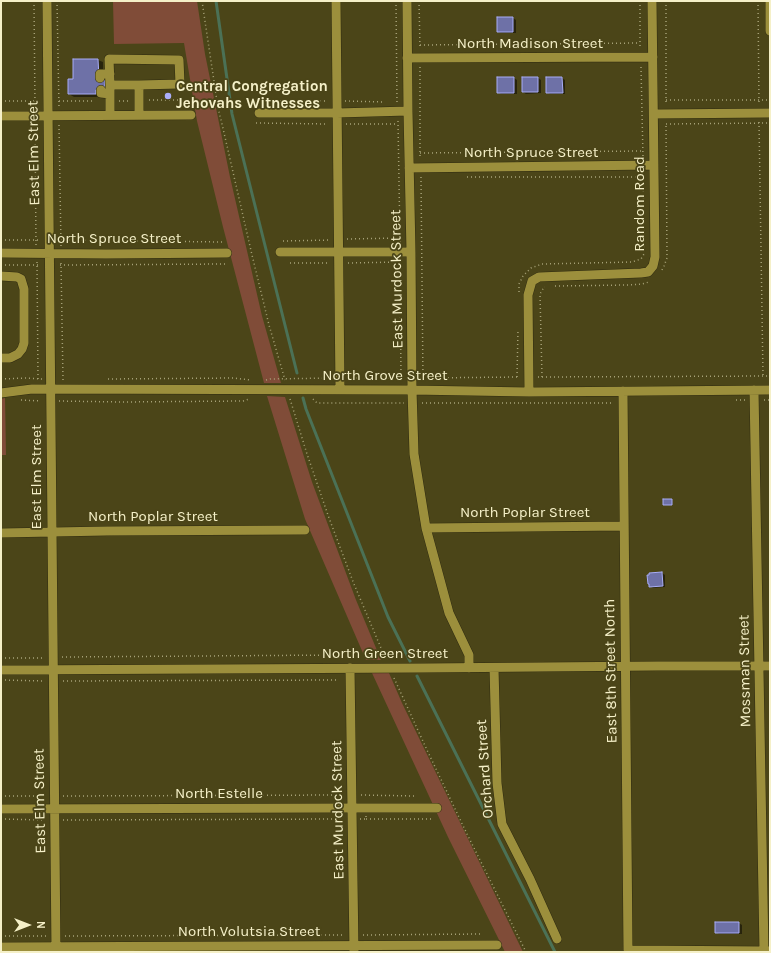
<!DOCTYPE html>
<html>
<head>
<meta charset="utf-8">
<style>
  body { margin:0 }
  #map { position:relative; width:771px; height:953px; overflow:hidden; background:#4b4518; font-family:Karla,sans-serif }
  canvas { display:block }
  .frame { position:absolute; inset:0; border:2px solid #f5f0c8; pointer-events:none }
  .north { position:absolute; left:8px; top:905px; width:40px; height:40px; -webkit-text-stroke:3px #4b4518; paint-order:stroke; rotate:90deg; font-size:11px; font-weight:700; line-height:16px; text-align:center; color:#f5f0c8 }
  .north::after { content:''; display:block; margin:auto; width:14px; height:18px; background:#f5f0c8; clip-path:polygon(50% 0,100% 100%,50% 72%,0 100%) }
</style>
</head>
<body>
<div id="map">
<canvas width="771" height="953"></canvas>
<div class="frame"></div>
<div class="north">N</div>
</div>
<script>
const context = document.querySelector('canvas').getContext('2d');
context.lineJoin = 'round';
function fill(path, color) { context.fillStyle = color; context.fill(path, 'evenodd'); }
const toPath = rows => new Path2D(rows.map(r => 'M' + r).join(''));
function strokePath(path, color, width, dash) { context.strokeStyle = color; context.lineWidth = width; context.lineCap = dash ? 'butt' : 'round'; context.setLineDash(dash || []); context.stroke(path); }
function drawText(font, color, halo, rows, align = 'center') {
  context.font = font + ' Karla,sans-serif'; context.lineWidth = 3.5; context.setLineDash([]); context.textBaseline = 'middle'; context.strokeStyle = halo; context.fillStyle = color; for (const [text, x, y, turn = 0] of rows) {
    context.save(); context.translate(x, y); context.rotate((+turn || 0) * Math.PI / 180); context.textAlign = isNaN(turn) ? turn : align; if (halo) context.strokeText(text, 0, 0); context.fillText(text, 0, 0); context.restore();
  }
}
fill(toPath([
  [113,1,197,1,205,54,230,177,262,316,281,383,264,383,223,227,197,121,184,43,114,44],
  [267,396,285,397,312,482,356,600,381,660,366,660,305,519],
  [5,398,6,455,1,455,1,399],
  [372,673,389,673,402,703,523,952,505,952,448,837]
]), '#804c38');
fill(toPath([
  [513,18,516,20,516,33,501,33,498,32],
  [74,60,98,60,103,62,103,79,109,82,109,92,101,97,74,97,69,94,74,80],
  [514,78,517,80,517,94,501,94,498,92],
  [538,78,541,80,541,93,526,94,523,92],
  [547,78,562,78,565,80,565,94,550,94,547,92],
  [662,573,665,575,665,587,653,588,650,586],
  [716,923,739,923,742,925,742,934,719,934,716,932]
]), '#0007');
strokePath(toPath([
  [216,1,232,114,297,373],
  [303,398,306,409,388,617,410,661],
  [417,676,555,952]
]), '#4b7156', 3);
const building = toPath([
  [497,17,513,17,513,32,497,32,497,17],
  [73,59,98,59,99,78,105,78,105,90,96,90,96,94,68,94,68,79,73,79,73,59],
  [497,77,514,77,514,93,497,93,497,77],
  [522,77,538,77,538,92,522,92,522,77],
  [546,77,562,77,563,93,546,93,546,77],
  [663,499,672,499,672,505,663,505,663,499],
  [662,572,663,586,649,587,649,584,648,584,647,575,649,575,649,573,662,572],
  [715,922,739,922,739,933,715,933,715,922]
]);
fill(building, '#6e71a7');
strokePath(building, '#a8adf7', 1);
const minor = toPath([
  [47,1,56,952],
  [336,1,340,389],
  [407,1,408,111,411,252,412,390,414,454,426,528,449,613,469,655,469,668],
  [770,1,770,31],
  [407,58,653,57],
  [100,78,100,74,110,74],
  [110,85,109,59,179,60,180,84,139,85],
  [101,90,101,93,110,94],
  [259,113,337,113,408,111],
  [654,114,770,113],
  [110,115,110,85,139,85,139,115],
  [1,116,191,115],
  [409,168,654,165],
  [280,252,411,252],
  [1,253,106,254,227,253],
  [1,276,17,277,21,279,24,289,24,343,22,349,18,354,10,358,1,358],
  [754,390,764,952],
  [623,391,628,950,770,951],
  [529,392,528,295,532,281,539,277,641,273,648,272,653,266,655,257,652,1],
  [1,393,32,389,412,390,529,392,770,390],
  [426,528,624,526],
  [1,533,107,531,305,530],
  [350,668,354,952],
  [494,668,497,783,502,824,530,879,557,939],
  [1,670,423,668,658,666,770,666],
  [1,809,341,808,437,808],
  [1,947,497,945]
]);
strokePath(minor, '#2f2b10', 10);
strokePath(toPath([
  [34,1,35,107],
  [57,1,59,108],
  [202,1,218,108,222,124,252,255,269,325,285,380],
  [396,1,397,103],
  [419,1,420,49],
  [640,1,640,49],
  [666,1,666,105],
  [758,1,759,104],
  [420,45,640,43],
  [420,67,420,159],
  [641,67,643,157],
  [149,100,185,100],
  [666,100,770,100],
  [1,101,39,101],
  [59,101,95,101],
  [119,101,129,101],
  [256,101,327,101],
  [345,101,385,102],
  [398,121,400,243],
  [759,122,763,376],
  [256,123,328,124],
  [35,124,36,245],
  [346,124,398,124],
  [666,124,770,123],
  [59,125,61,246],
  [420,153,642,151],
  [421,177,423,381],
  [467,177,643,177],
  [347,239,399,238],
  [1,240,41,240],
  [61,240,223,242],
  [283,241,330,240],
  [400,261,401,377],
  [37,262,38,379],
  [61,263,63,380],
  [290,263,330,263],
  [348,263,400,262],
  [1,265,41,265],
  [60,265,225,264],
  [662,270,664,266,667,258,666,123],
  [555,286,627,285,642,284,649,282],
  [519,292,519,284,523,276,531,268,542,264,632,262,641,259,644,254,644,238,643,175],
  [517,377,518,329],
  [538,377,770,376],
  [542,377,540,294,544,287,545,287],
  [348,378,402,378],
  [420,378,520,377],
  [1,379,26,378,43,379],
  [108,379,233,378,251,380],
  [266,380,270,379,330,378],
  [290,399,307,454,329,518,354,584,386,660],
  [313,399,317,403,404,403],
  [21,400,41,401],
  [736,400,746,400],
  [764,400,770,400],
  [59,401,121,402,243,401,249,399],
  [422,403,614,403],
  [62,657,338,655],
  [1,658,44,658],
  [394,678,427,750,467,834,526,952],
  [1,680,45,681],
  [63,681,337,680],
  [361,795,414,796],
  [1,796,45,796],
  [63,796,341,795],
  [1,819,45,820],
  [360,819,366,819,366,816],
  [366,819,431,819],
  [63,820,341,819],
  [363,935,482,934],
  [1,936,47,936],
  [65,936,345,935]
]), '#a7a278', 1.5, [1, 3]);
strokePath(minor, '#9c8f3c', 9);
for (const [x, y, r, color] of [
  [168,96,4,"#abaffb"]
]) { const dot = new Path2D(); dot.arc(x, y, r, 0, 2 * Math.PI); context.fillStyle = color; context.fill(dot); strokePath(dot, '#4b4518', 1.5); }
drawText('15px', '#f5f0c8', '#4b4518', [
  ["North Madison Street",530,44],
  ["East Elm Street",34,153,-91],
  ["North Spruce Street",531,153],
  ["Random Road",640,204,-90],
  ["North Spruce Street",114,239],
  ["East Murdock Street",397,279,-91],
  ["North Grove Street",385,376],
  ["East Elm Street",37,477,-90],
  ["North Poplar Street",525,513],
  ["North Poplar Street",153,517],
  ["North Green Street",385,654],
  ["East 8th Street North",611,671,-91],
  ["Mossman Street",745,671,-91],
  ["Orchard Street",485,769,-94],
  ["North Estelle",219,794],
  ["East Elm Street",40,801,-91],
  ["East Murdock Street",338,810,-91],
  ["North Volutsia Street",249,932]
]);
drawText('bold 15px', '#f5f0c8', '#4b4518', [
  ["Central Congregation",176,87],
  ["Jehovahs Witnesses",176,104]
], 'left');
</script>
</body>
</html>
